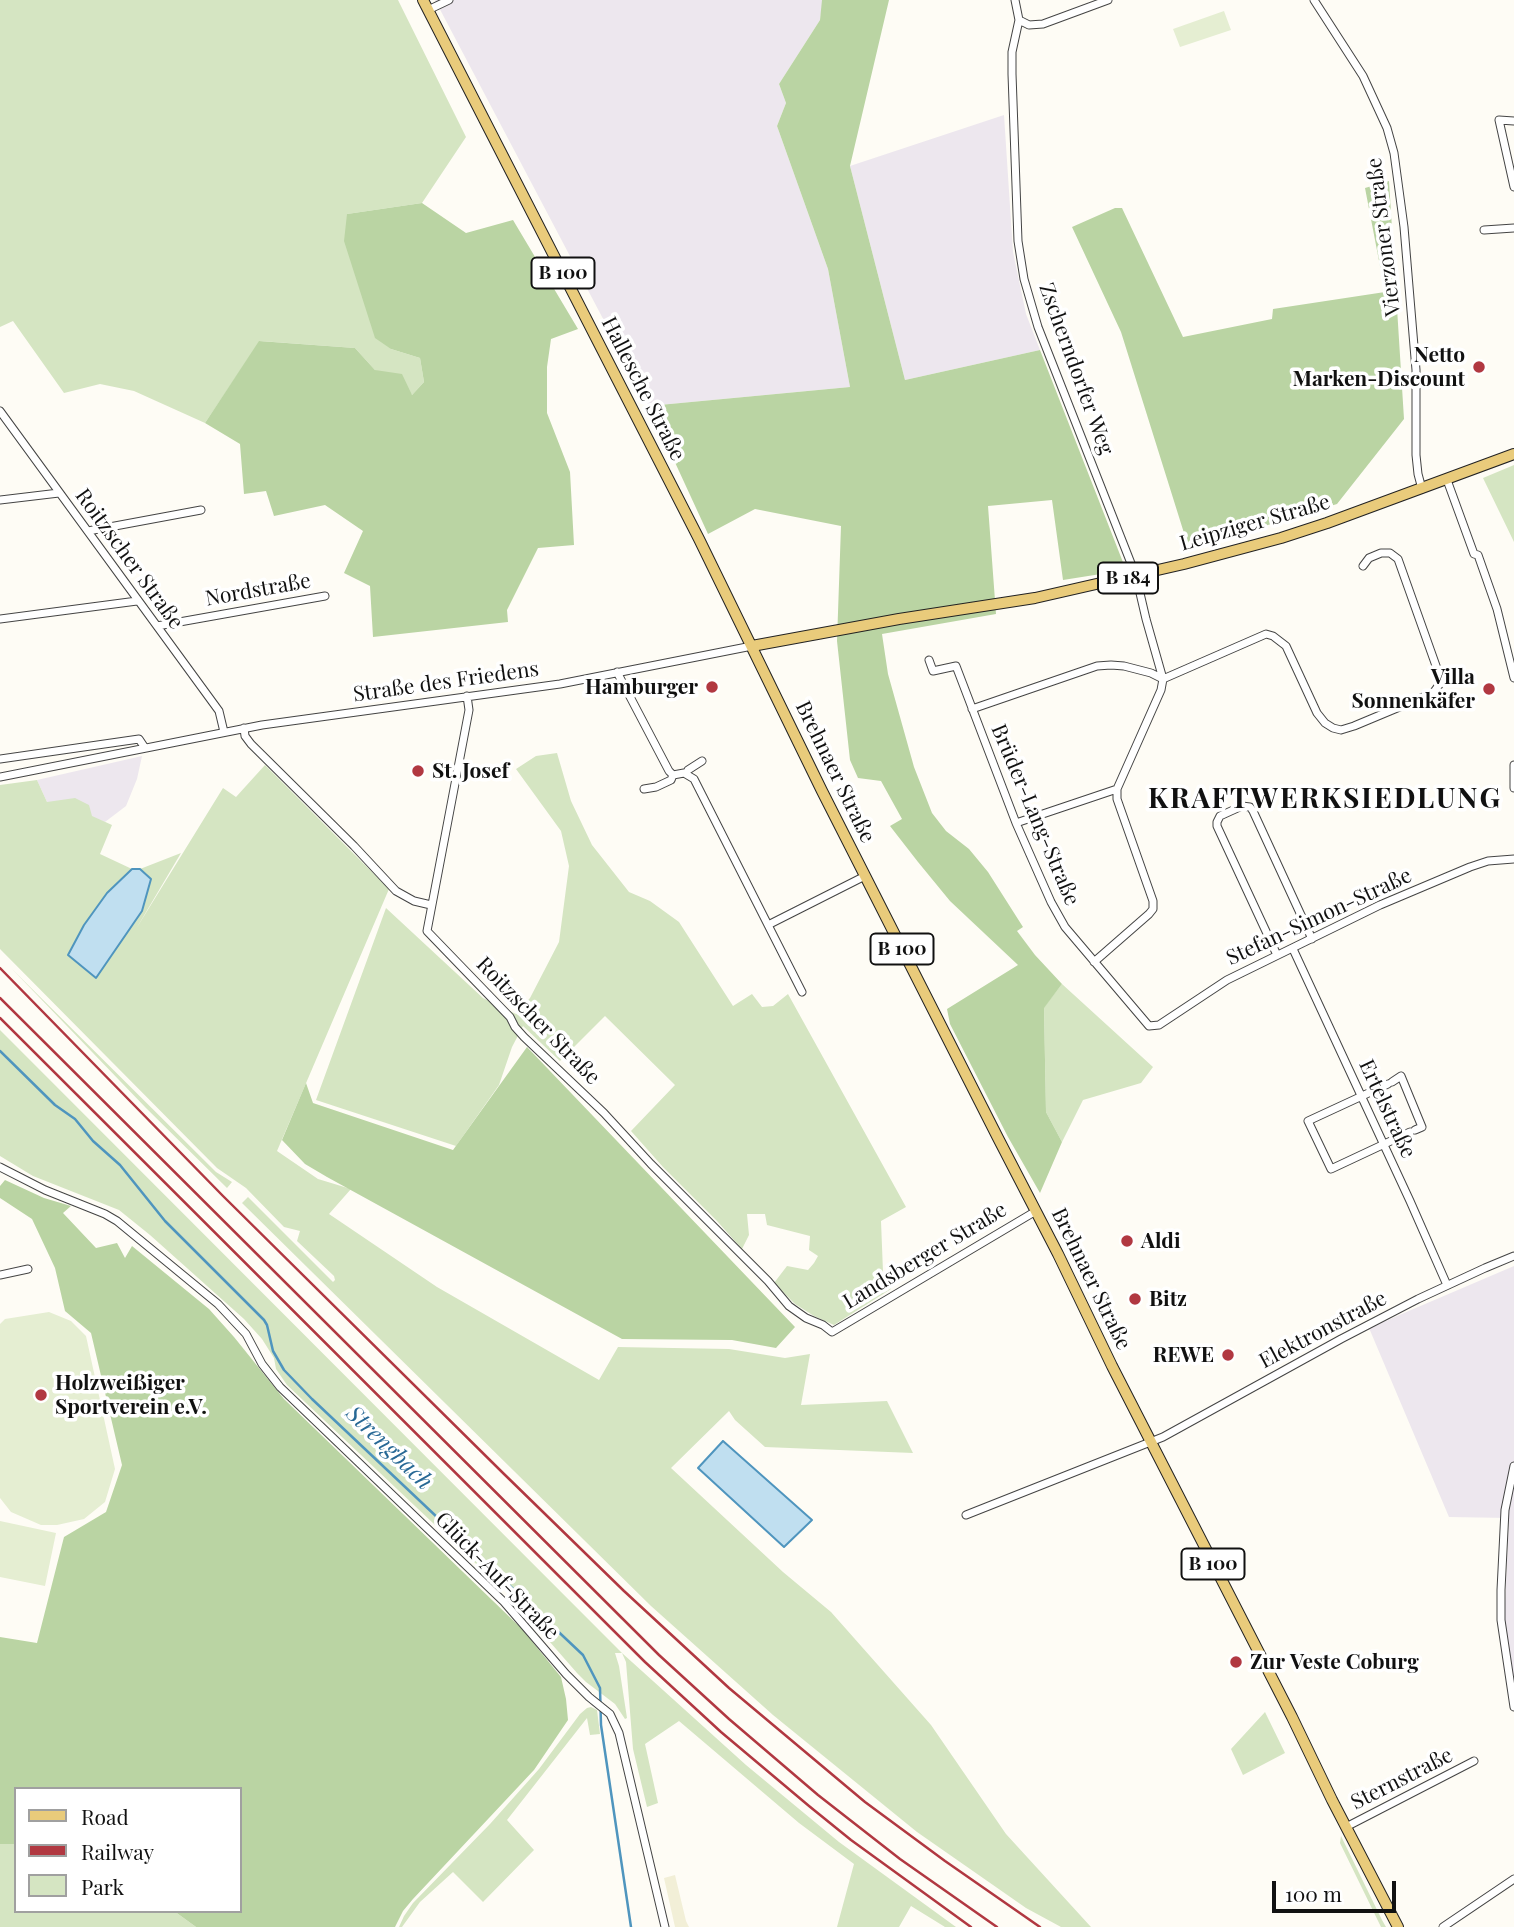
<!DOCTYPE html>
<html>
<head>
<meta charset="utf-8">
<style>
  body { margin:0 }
  #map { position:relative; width:1514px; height:1927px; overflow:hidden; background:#fefcf5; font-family:"Playfair Display",serif }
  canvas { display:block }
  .legend { position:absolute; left:14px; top:1787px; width:228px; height:126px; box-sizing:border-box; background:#fff; border:2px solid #a0a0a0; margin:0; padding:9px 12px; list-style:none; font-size:21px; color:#111 }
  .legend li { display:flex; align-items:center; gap:14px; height:35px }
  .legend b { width:35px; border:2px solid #a0a0a0 }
  .scale { position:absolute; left:1272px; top:1881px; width:124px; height:32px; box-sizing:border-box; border:4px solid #111; border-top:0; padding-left:9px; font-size:21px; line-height:24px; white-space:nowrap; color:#111; -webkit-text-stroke:5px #fff; paint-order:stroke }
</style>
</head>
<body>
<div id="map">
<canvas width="1514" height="1927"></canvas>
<ul class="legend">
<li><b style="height:9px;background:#e9cb7b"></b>Road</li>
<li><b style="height:9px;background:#b13841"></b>Railway</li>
<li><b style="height:19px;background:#d5e5c2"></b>Park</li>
</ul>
<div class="scale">100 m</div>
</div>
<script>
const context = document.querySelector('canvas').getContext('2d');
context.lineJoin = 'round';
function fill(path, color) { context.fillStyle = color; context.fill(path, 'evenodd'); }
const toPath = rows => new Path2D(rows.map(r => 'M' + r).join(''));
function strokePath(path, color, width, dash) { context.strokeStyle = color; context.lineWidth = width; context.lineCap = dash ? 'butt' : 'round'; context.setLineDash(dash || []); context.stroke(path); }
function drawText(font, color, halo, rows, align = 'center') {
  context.font = font + ' "Playfair Display",serif'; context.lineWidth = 7; context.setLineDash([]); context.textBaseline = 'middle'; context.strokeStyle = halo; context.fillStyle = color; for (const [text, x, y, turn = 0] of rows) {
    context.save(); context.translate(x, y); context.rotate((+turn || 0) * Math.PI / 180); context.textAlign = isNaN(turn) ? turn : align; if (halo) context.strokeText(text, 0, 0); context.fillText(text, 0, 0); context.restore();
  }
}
fill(toPath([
  [435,0,823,0,820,20,779,84,786,103,777,126,828,269,850,387,649,406],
  [1004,115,1013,252,1026,314,1040,350,905,380,850,166],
  [142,756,137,779,126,806,105,822,47,802,37,780],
  [1514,1266,1514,1692,1504,1626,1509,1518,1449,1517,1369,1328]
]), '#ede7ee');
fill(toPath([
  [675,1875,686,1921,689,1927,675,1927,664,1878]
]), '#f2efd7');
fill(toPath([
  [0,0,398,0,466,137,422,203,347,214,391,349,420,358,424,382,412,395,375,370,355,348,260,341,205,423,134,391,100,384,64,393,13,321,0,327],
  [1514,465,1514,542,1483,478],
  [557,753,571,801,592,845,629,892,650,901,679,922,733,1006,752,994,762,1007,773,1006,788,994,906,1207,881,1221,883,1272,891,1289,834,1325,814,1316,795,1304,774,1283,787,1266,808,1270,814,1263,818,1256,809,1250,810,1236,767,1225,765,1214,747,1214,749,1235,742,1249,717,1221,663,1167,631,1131,675,1085,605,1016,560,1061,523,1026,512,1047,499,1085,456,1146,316,1100,386,908,483,998,516,1014,530,998,559,942,569,866,561,831,516,769,536,756],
  [265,765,389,889,277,1151,318,1179,351,1189,329,1214,437,1287,599,1380,618,1347,729,1349,785,1358,810,1354,801,1405,887,1401,913,1453,765,1447,735,1420,729,1411,671,1468,783,1572,831,1612,931,1725,1006,1834,1091,1927,1061,1927,1026,1908,917,1832,773,1715,651,1606,242,1203,248,1197,333,1282,335,1280,334,1276,297,1241,300,1231,284,1227,246,1188,217,1168,0,949,0,785,37,780,47,802,75,798,89,805,92,816,112,825,100,854,132,869,107,893,84,925,135,920,142,911,151,879,140,869,181,853,136,929,223,788,236,797],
  [12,969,216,1172,232,1182,227,1188,146,1108],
  [1062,984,1153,1067,1141,1083,1083,1100,1062,1142,1046,1112,1044,1007],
  [0,1030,622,1653,746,1765,839,1842,956,1927,945,1927,911,1906,899,1927,837,1927,854,1864,799,1823,679,1721,645,1744,658,1803,647,1807,633,1749,626,1662,622,1653,615,1653,619,1666,627,1718,625,1719,615,1704,586,1682,577,1673,508,1594,287,1385,276,1369,274,1358,262,1339,244,1319,150,1235,119,1210,33,1176,0,1156],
  [591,1707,597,1710,600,1734,590,1735,587,1718,507,1820,534,1850,483,1902,453,1872,420,1902,402,1927,399,1927,404,1916,413,1903,490,1824,539,1769,580,1714,587,1708],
  [1265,1712,1285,1753,1243,1775,1231,1749],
  [1341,1836,1382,1920,1386,1927,1381,1927,1340,1843],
  [0,1844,16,1844,16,1911,174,1911,196,1927,0,1927]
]), '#d5e5c2');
fill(toPath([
  [822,0,889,0,850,166,905,380,1040,350,1126,570,1063,580,1052,500,988,506,996,614,882,634,888,674,914,767,932,813,946,831,969,849,988,872,1023,927,1017,931,1035,955,1062,984,1044,1008,1046,1112,1062,1142,1040,1193,1008,1137,950,1024,947,1009,1018,965,950,901,918,862,890,826,902,819,881,781,858,778,850,760,837,641,841,526,755,509,708,534,649,406,850,387,828,269,777,126,786,103,779,84,820,20],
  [1389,181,1404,419,1337,504,1189,549,1121,332,1072,227,1115,208,1122,208,1183,337,1272,319,1273,309,1385,292,1365,188],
  [422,203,466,233,513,220,578,329,551,339,547,367,547,413,570,472,574,545,538,548,507,610,508,622,373,637,370,586,344,573,363,531,325,505,274,516,266,491,244,494,240,444,205,423,259,341,355,348,375,370,402,374,412,395,424,382,420,358,391,349,375,338,344,241,347,214],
  [527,1047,795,1327,776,1348,732,1340,622,1339,327,1177,305,1164,282,1140,306,1083,313,1103,453,1150],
  [5,1180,44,1198,71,1206,63,1213,96,1248,117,1243,125,1258,132,1246,209,1309,234,1337,284,1399,522,1629,561,1677,566,1699,568,1720,534,1770,413,1899,403,1911,395,1927,196,1927,174,1911,240,1911,240,1789,16,1789,16,1844,0,1844,0,1637,37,1643,64,1537,106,1512,122,1465,91,1333,65,1311,55,1268,32,1219,0,1198,0,1186]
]), '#bad4a3');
fill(toPath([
  [1224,11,1231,30,1180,47,1173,29],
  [49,1312,71,1321,86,1336,115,1469,105,1502,84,1519,57,1525,41,1525,11,1512,0,1498,0,1324,5,1319],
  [0,1521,56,1533,45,1586,0,1577]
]), '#e5eed2');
const water = toPath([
  [132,869,140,869,151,879,142,911,96,978,68,955,84,925,107,893,132,869],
  [723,1441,812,1520,784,1547,698,1468,723,1441]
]);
fill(water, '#c0dff0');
strokePath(water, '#4f95be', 2);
strokePath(toPath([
  [0,1051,55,1105,75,1119,93,1141,120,1165,165,1221,264,1320,267,1325,273,1351,284,1370,312,1399,583,1655,600,1688,601,1725,631,1927]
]), '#4f95be', 2.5);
const street = toPath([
  [1015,0,1019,20,1012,52,1012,74,1018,241,1024,279,1038,327,1136,576,1146,619,1163,679],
  [1314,0,1363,76,1387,128,1394,153,1404,227,1416,370,1416,455,1418,474,1422,489],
  [428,10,449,0],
  [1019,20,1029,25,1043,24,1108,0],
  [1514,121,1499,120,1514,187],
  [1484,230,1514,228],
  [0,411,219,711,224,732],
  [1447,480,1474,554,1478,555,1497,609,1514,678],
  [0,500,59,493],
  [88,531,201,510],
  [0,619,137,601],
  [157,626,325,596],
  [929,660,933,671,956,666,1016,823,1051,902,1065,927,1149,1026,1159,1025,1227,980,1380,905,1470,867,1488,861,1514,859],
  [617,672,669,771,673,775,684,773,694,779,802,992],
  [467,696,469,710,427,931,510,1017,515,1027,524,1037,604,1113,651,1164,768,1281,789,1306,806,1318,823,1325,832,1332,1036,1211],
  [972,709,1097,666,1111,665,1124,666,1151,673,1163,679],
  [244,728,245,736,251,744,354,846,396,891,414,901,431,905],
  [0,759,139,739,145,748],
  [1514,765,1514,788],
  [686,774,688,770,702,761],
  [0,777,262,725,560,684,752,646],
  [644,789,656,787,671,780,673,775],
  [1016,823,1117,789,1161,690,1163,679,1266,634,1273,636,1286,646,1317,713,1325,723,1333,728,1341,730,1354,726,1433,693,1439,685,1440,677,1398,559,1390,553,1381,553,1369,558,1363,566],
  [768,925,865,876],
  [1293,949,1410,1201,1447,1285],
  [1277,955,1217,826,1217,822,1220,816,1242,806,1250,807,1253,811,1312,939],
  [1094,962,1149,914,1153,909,1153,901,1117,799,1117,789],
  [1392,1082,1401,1076,1422,1127,1415,1130],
  [1388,1084,1308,1121,1331,1169,1410,1132],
  [0,1167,45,1190,105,1214,117,1221,218,1304,246,1334,262,1364,280,1387,504,1602,566,1674,589,1697,610,1714,619,1733,665,1927],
  [0,1275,28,1269],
  [1514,1466,1505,1510,1501,1590,1501,1620,1514,1707],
  [966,1515,1163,1437,1341,1339,1418,1299,1485,1268,1514,1256],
  [1346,1827,1474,1761],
  [1443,1927,1514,1879]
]);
const primary = toPath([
  [423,0,699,539,822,791,998,1138,1058,1254,1112,1366,1292,1717,1332,1800,1398,1927],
  [752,646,899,619,1035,598,1184,564,1281,538,1327,523,1514,454]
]);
strokePath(street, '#444', 9);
strokePath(primary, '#222', 12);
strokePath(street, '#fff', 7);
strokePath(primary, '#e9cb7b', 10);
strokePath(toPath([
  [0,968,223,1196,503,1473,624,1591,729,1688,865,1802,945,1861,1040,1927],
  [0,998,659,1655,729,1719,818,1795,900,1859,997,1927],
  [0,1018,645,1662,721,1732,809,1806,851,1840,971,1927]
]), '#b13841', 2.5);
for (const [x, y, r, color] of [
  [1479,367,7,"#b13841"],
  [712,687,7,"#b13841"],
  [1489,689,7,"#b13841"],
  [418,771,7,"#b13841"],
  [1127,1241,7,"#b13841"],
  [1135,1299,7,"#b13841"],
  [1228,1355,7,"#b13841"],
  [41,1395,7,"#b13841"],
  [1236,1662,7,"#b13841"]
]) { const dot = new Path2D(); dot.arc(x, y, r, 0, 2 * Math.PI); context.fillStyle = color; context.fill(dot); strokePath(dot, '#fff', 2.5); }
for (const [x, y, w] of [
  [563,273,63],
  [1128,578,60],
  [902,949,63],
  [1213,1564,63]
]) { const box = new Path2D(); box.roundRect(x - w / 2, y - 15.5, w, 31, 5); context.fillStyle = '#fff'; context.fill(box); strokePath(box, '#111', 2); }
drawText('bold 19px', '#111', null, [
  ["B 100",563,273],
  ["B 184",1128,578],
  ["B 100",902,949],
  ["B 100",1213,1564]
]);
drawText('21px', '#111', '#fff', [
  ["Vierzoner Straße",1384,237,-97],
  ["Zscherndorfer Weg",1076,369,70],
  ["Hallesche Straße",643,389,63],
  ["Leipziger Straße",1255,523,-16],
  ["Roitzscher Straße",129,559,54],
  ["Nordstraße",258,590,-10],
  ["Straße des Friedens",446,682,-8],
  ["Brehnaer Straße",835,772,64],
  ["Brüder-Lang-Straße",1035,815,67],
  ["Stefan-Simon-Straße",1319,917,-25],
  ["Roitzscher Straße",538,1021,46],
  ["Ertelstraße",1387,1109,65],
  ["Landsberger Straße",925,1256,-31],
  ["Brehnaer Straße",1091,1279,64],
  ["Elektronstraße",1323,1330,-28],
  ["Glück-Auf-Straße",497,1576,46],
  ["Sternstraße",1402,1779,-27]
]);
drawText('bold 21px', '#111', '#fff', [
  ["Netto",1465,355,"right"],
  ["Marken-Discount",1465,379,"right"],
  ["Villa",1475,677,"right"],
  ["Sonnenkäfer",1475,701,"right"],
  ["Hamburger",698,687,"right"],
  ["St. Josef",432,771],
  ["Aldi",1141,1241],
  ["Bitz",1149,1299],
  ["REWE",1214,1355,"right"],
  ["Holzweißiger",55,1383],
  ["Sportverein e.V.",55,1407],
  ["Zur Veste Coburg",1250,1662]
], 'left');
drawText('italic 23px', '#276895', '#fff', [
  ["Strengbach",389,1448,44]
]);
context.letterSpacing = '2px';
drawText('bold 28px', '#111', '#fff', [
  ["KRAFTWERKSIEDLUNG",1325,799]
]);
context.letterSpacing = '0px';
</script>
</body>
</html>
